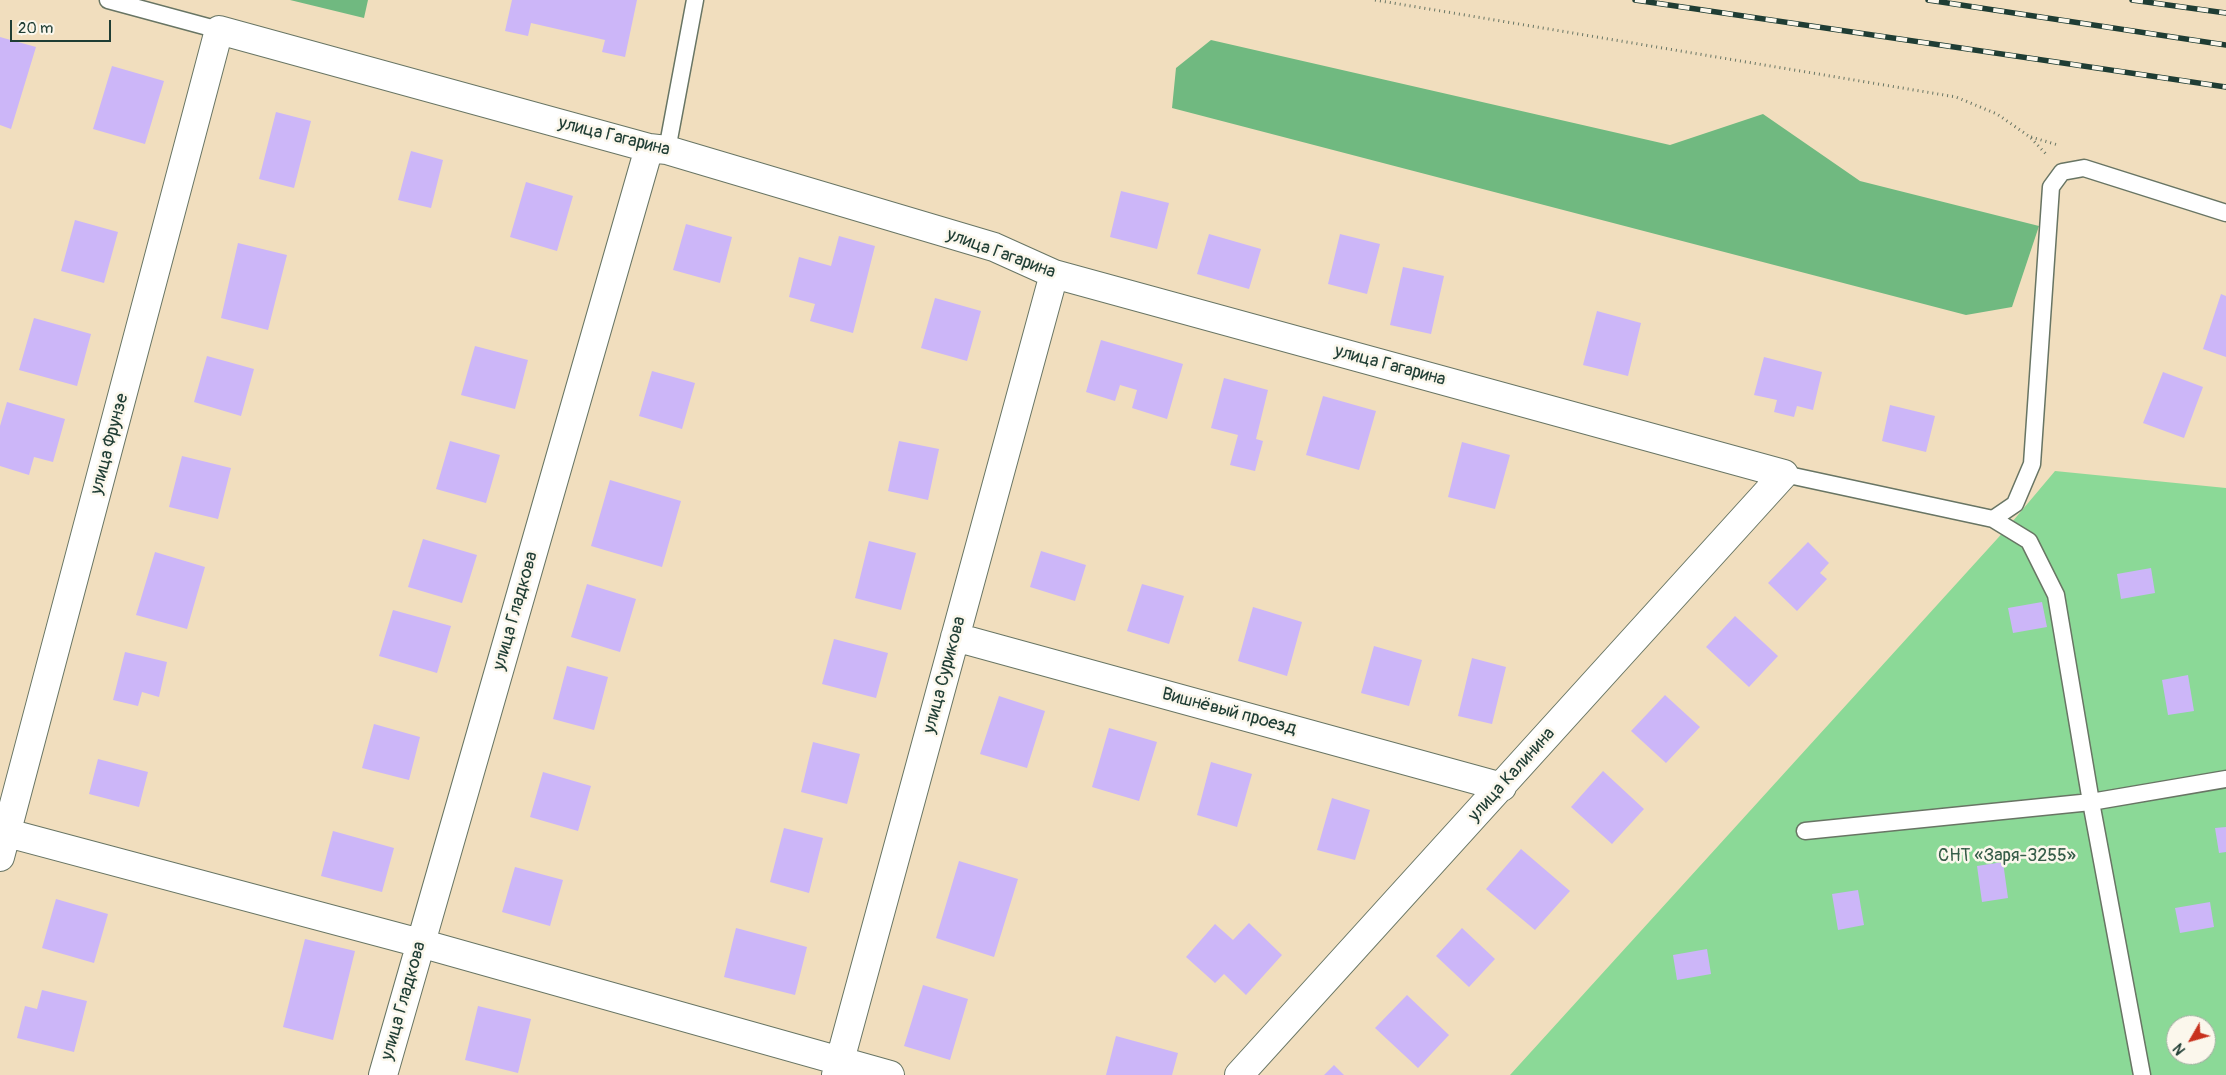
<!DOCTYPE html>
<html>
<head>
<meta charset="utf-8">
<style>
  body { margin:0 }
  #map { position:relative; width:2226px; height:1075px; overflow:hidden; background:#f1debe; font-family:Pangolin,sans-serif }
  canvas { display:block }
  .north { position:absolute; left:2166px; top:1015px; width:50px; height:50px; box-sizing:border-box; background:#fbf7ec; border:1px solid #a3ada2; border-radius:50%; rotate:232deg; font-size:14px; font-weight:700; line-height:20px; text-align:center; color:#1f3d34 }
  .north::after { content:''; display:block; margin:auto; width:18px; height:22px; background:#c8321e; clip-path:polygon(50% 0,100% 100%,50% 72%,0 100%) }
  .scale { position:absolute; left:10px; top:20px; width:101px; height:22px; box-sizing:border-box; border:2px solid #1f3d34; border-top:0; padding-left:6px; font-size:15px; line-height:18px; white-space:nowrap; color:#1f3d34; -webkit-text-stroke:4px #fbf7ec; paint-order:stroke }
</style>
</head>
<body>
<div id="map">
<canvas width="2226" height="1075"></canvas>
<div class="north">N</div>
<div class="scale">20 m</div>
</div>
<script>
const context = document.querySelector('canvas').getContext('2d');
context.lineJoin = 'round';
function fill(path, color) { context.fillStyle = color; context.fill(path, 'evenodd'); }
const toPath = rows => new Path2D(rows.map(r => 'M' + r).join(''));
function strokePath(path, color, width, dash) { context.strokeStyle = color; context.lineWidth = width; context.lineCap = dash ? 'butt' : 'round'; context.setLineDash(dash || []); context.stroke(path); }
function drawText(font, color, halo, rows, align = 'center') {
  context.font = font + ' Pangolin,sans-serif'; context.lineWidth = 5; context.setLineDash([]); context.textBaseline = 'middle'; context.strokeStyle = halo; context.fillStyle = color; for (const [text, x, y, turn = 0] of rows) {
    context.save(); context.translate(x, y); context.rotate((+turn || 0) * Math.PI / 180); context.textAlign = isNaN(turn) ? turn : align; if (halo) context.strokeText(text, 0, 0); context.fillText(text, 0, 0); context.restore();
  }
}
fill(toPath([
  [2055,471,2226,488,2226,1075,1510,1075,2007,528],
  [2176,1025,2206,1025,2206,1055,2176,1055]
]), '#8bd997');
fill(toPath([
  [290,0,368,0,364,18],
  [1211,40,1670,145,1763,114,1860,181,2039,226,2012,307,1966,315,1172,108,1176,68]
]), '#70b980');
fill(toPath([
  [512,0,637,0,625,57,602,52,605,40,531,23,528,36,505,31],
  [0,37,36,47,11,129,0,125],
  [112,66,164,81,145,144,93,129],
  [276,112,311,121,294,188,259,179],
  [411,151,443,160,431,208,398,200],
  [526,182,573,196,557,251,510,237],
  [1121,191,1169,203,1157,249,1110,237],
  [75,220,118,232,104,283,61,271],
  [686,224,732,237,720,283,673,270],
  [1209,234,1261,249,1249,289,1197,274],
  [1340,234,1380,244,1367,294,1328,284],
  [839,236,875,246,853,333,810,321,815,304,789,297,799,257,831,266],
  [238,243,287,255,268,330,221,318],
  [1403,267,1444,276,1431,334,1390,325],
  [2221,294,2226,296,2226,357,2203,349],
  [935,298,981,311,967,361,921,348],
  [1597,311,1641,323,1628,376,1583,365],
  [34,318,91,334,77,386,19,370],
  [1101,340,1183,364,1167,419,1132,408,1137,390,1120,385,1115,401,1086,392],
  [475,346,528,360,515,409,461,395],
  [207,356,254,369,241,416,194,402],
  [1764,357,1822,372,1813,410,1797,406,1794,417,1774,412,1777,400,1754,395],
  [652,371,695,383,682,429,639,416],
  [2163,372,2203,387,2184,438,2143,423],
  [1224,378,1268,390,1256,439,1263,441,1255,471,1230,465,1238,435,1211,428],
  [1323,396,1376,411,1359,470,1306,455],
  [7,402,65,419,53,462,34,457,29,475,0,466,0,426],
  [1890,405,1935,416,1926,452,1882,441],
  [450,441,500,455,486,503,436,489],
  [899,441,939,449,928,500,888,491],
  [1462,442,1510,455,1495,509,1448,497],
  [182,456,231,468,218,519,169,507],
  [610,480,681,501,662,567,591,546],
  [423,539,477,555,462,603,408,587],
  [869,541,916,553,901,610,855,598],
  [1808,542,1829,563,1820,573,1827,579,1797,611,1768,583],
  [1041,551,1086,565,1075,601,1030,587],
  [155,552,205,567,187,629,136,615],
  [2151,568,2155,593,2121,599,2117,574],
  [587,584,636,599,620,652,571,637],
  [1142,584,1184,596,1169,644,1127,631],
  [2042,602,2047,627,2013,633,2008,608],
  [1253,607,1302,622,1287,676,1238,661],
  [393,610,451,626,437,673,379,656],
  [1735,616,1778,656,1749,687,1706,647],
  [834,639,888,653,876,698,822,684],
  [1374,646,1422,660,1409,706,1361,693],
  [125,652,167,662,159,697,142,692,138,706,113,700],
  [1472,658,1506,667,1492,724,1458,716],
  [567,666,608,677,594,730,553,719],
  [2188,675,2194,711,2168,715,2162,680],
  [1665,695,1700,727,1666,763,1631,731],
  [999,696,1045,711,1027,768,980,754],
  [374,724,420,737,409,780,362,768],
  [1109,728,1157,742,1139,801,1092,787],
  [813,742,860,754,847,804,801,792],
  [98,759,148,772,139,807,89,794],
  [1211,762,1252,774,1237,827,1197,815],
  [1603,771,1644,809,1612,844,1571,807],
  [543,772,591,786,578,831,530,817],
  [1332,798,1370,810,1355,860,1317,850],
  [2226,827,2226,852,2219,853,2215,828],
  [784,828,823,838,809,893,770,882],
  [333,831,394,848,382,892,321,876],
  [1521,849,1570,891,1535,930,1486,889],
  [959,861,1018,879,994,957,936,938],
  [2003,862,2008,898,1982,902,1977,866],
  [515,867,563,880,550,926,502,912],
  [1858,890,1864,925,1838,930,1832,894],
  [56,899,108,914,94,963,42,948],
  [2210,902,2214,927,2180,933,2175,908],
  [1249,923,1282,955,1246,995,1224,974,1215,983,1186,957,1215,924,1233,940],
  [736,928,807,947,795,995,724,977],
  [1462,928,1495,959,1469,987,1436,956],
  [305,939,355,951,333,1040,283,1027],
  [1707,949,1711,974,1677,980,1673,955],
  [923,985,968,999,950,1060,904,1046],
  [42,990,87,1001,74,1052,17,1038,25,1006,37,1009],
  [1407,995,1449,1035,1418,1068,1375,1028],
  [478,1006,531,1019,518,1073,465,1060],
  [1116,1036,1178,1053,1172,1075,1106,1075],
  [1334,1065,1344,1075,1324,1075]
]), '#ccb6f8');
const service = toPath([
  [108,0,219,30],
  [667,150,695,0],
  [1784,474,1993,519,2029,541,2056,595,2091,802,2142,1075],
  [1993,519,2015,504,2032,464,2051,187,2062,172,2084,168,2226,213],
  [1805,831,2091,802,2226,779]
]);
const minor = toPath([
  [955,637,1502,787],
  [0,831,420,943,890,1075],
  [0,857,219,30,649,148,667,150,994,247,1054,274,1784,474,1239,1075],
  [383,1075,649,148],
  [836,1075,1054,274]
]);
strokePath(service, '#687564', 19);
strokePath(minor, '#687564', 30);
strokePath(toPath([
  [1375,0,1956,97,1997,114,2030,137,2046,154],
  [2031,137,2058,145]
]), '#687564', 3, [1, 4]);
strokePath(service, '#fff', 16);
strokePath(minor, '#fff', 28);
const rail = toPath([
  [1635,0,2226,87],
  [1928,0,2226,45],
  [2132,0,2226,13]
]);
strokePath(rail, '#1f3d34', 5.5);
strokePath(rail, '#fbf7ec', 4, [11]);
drawText('18px', '#1f3d34', '#fbf7ec', [
  ["улица Гагарина",614,137,14],
  ["улица Гагарина",1001,254,20],
  ["улица Гагарина",1390,366,15],
  ["улица Фрунзе",110,444,-75],
  ["улица Гладкова",516,611,-74],
  ["улица Сурикова",945,675,-75],
  ["Вишнёвый проезд",1229,712,15],
  ["улица Калинина",1512,775,-48],
  ["улица Гладкова",404,1001,-74]
]);
drawText('18px', '#355c48', '#fbf7ec', [
  ["СНТ «Заря-3255»",2007,856]
]);
</script>
</body>
</html>
